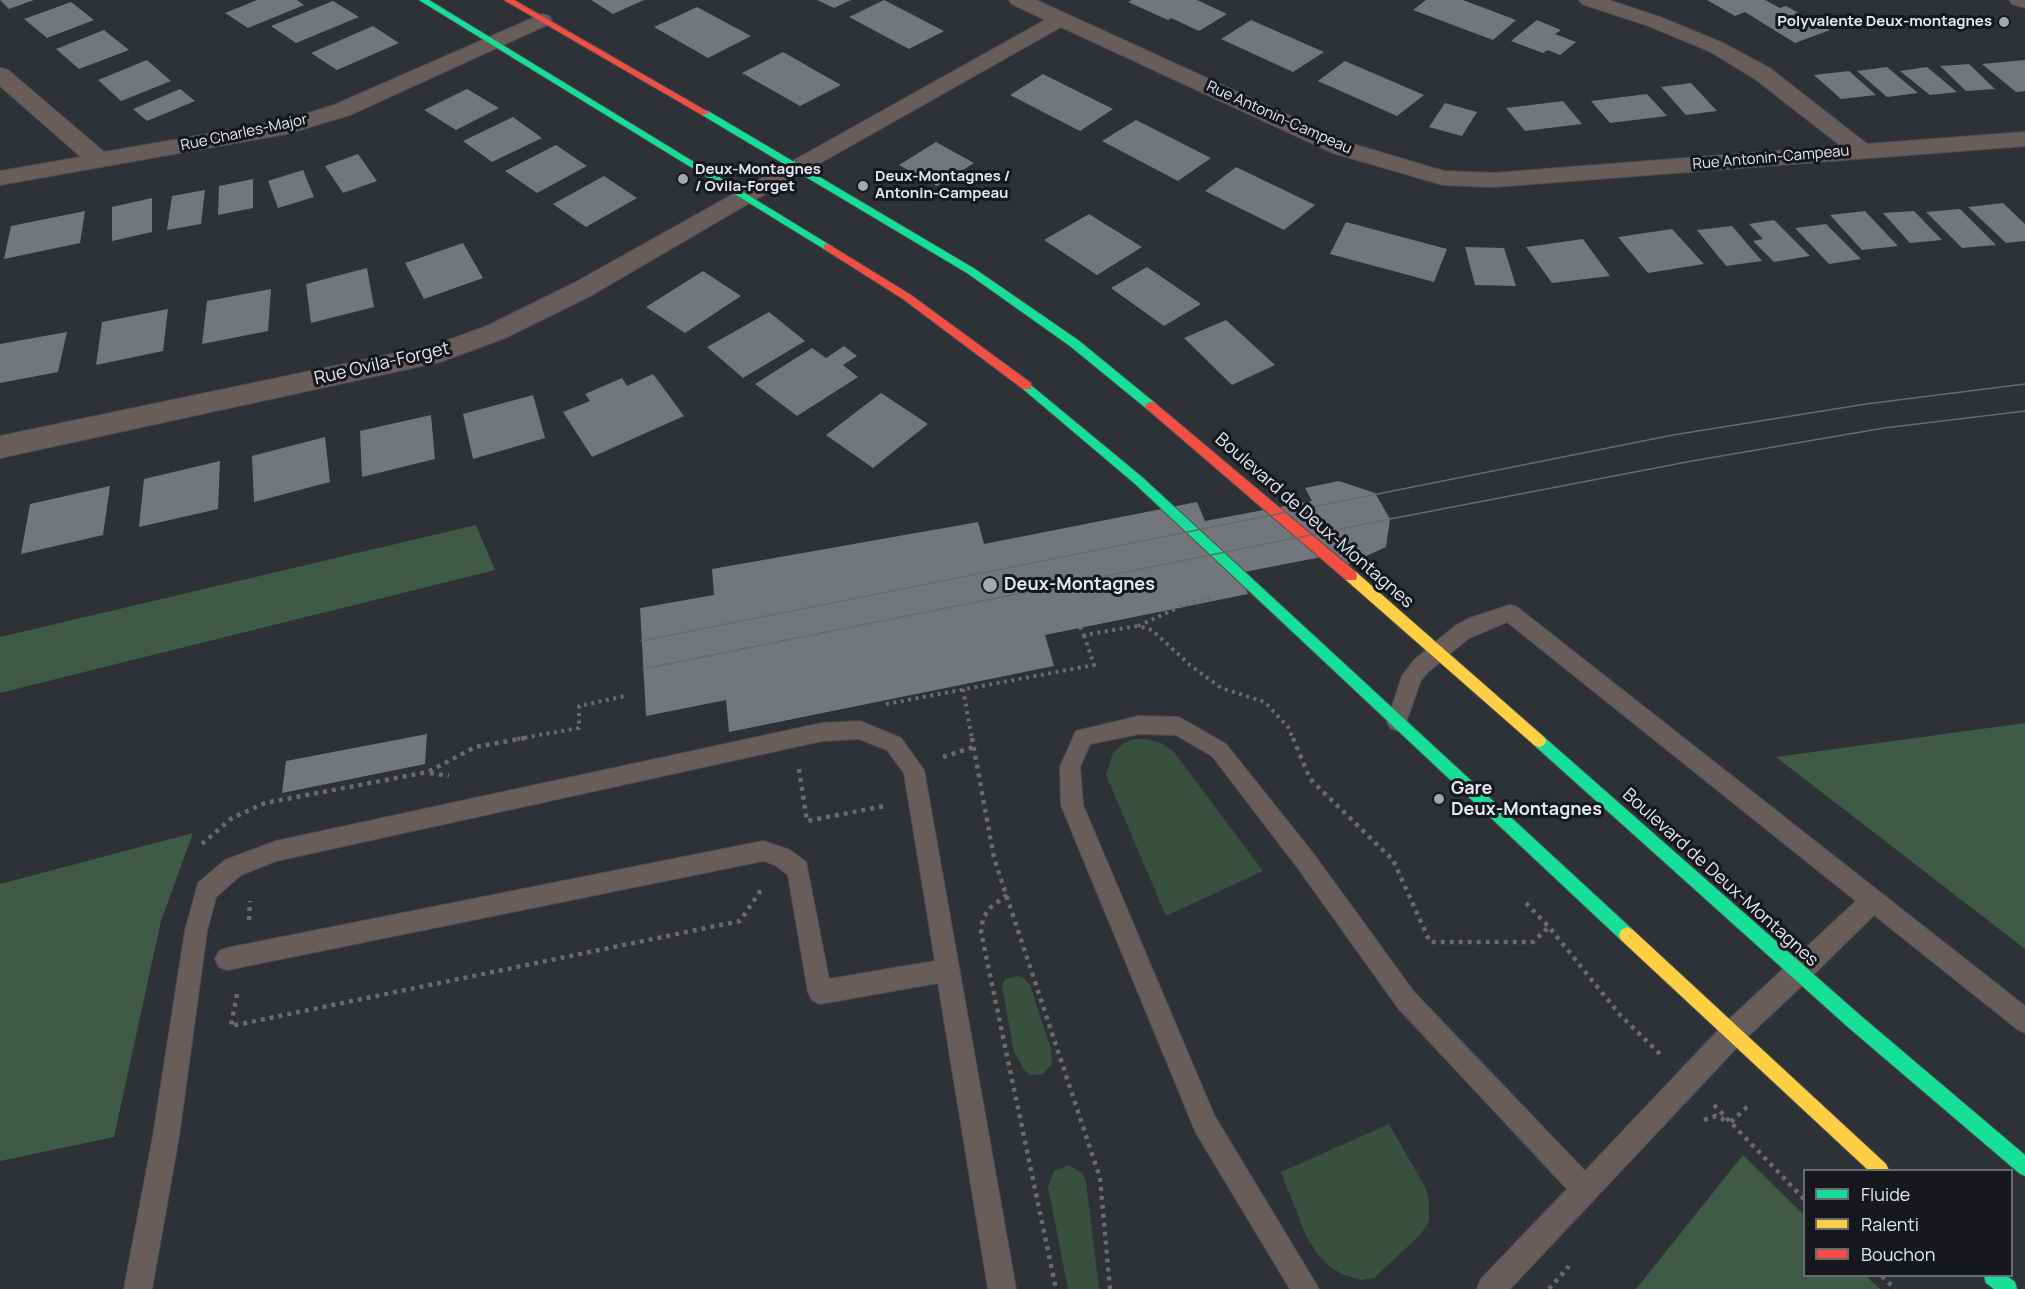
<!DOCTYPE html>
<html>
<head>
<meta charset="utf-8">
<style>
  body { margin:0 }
  #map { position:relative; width:2025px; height:1289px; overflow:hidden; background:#2e3136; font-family:Manrope,sans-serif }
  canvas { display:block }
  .legend { position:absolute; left:1803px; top:1169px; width:210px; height:108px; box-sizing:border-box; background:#16181d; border:2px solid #686b71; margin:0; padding:8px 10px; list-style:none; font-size:18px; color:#e3e7ee }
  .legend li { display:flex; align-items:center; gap:12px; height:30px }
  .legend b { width:30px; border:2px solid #686b71 }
</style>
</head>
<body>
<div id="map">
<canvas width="2025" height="1289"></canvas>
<ul class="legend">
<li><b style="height:8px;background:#16e098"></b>Fluide</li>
<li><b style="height:8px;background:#ffcf43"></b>Ralenti</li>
<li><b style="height:8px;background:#f24e42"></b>Bouchon</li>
</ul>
</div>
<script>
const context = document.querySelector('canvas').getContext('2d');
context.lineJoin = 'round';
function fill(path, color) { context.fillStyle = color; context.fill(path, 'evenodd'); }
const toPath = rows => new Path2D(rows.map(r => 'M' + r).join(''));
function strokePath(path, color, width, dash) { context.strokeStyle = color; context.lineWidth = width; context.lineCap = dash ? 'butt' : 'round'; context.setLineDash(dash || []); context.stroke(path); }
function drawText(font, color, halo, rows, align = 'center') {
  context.font = font + ' Manrope,sans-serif'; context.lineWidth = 6; context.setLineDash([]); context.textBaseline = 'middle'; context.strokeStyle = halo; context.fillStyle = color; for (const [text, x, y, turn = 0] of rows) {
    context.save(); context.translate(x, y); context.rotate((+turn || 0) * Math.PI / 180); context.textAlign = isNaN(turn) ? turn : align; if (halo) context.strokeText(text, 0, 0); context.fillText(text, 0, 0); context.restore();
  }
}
fill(toPath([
  [1135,739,1146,739,1161,743,1174,752,1263,871,1166,916,1106,775,1113,753,1124,743],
  [1017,976,1024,978,1030,985,1051,1049,1052,1064,1043,1074,1031,1075,1025,1071,1014,1052,1002,986,1005,979],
  [1389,1124,1426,1189,1429,1203,1429,1221,1421,1234,1374,1278,1360,1280,1342,1274,1329,1266,1317,1253,1306,1236,1281,1172],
  [1069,1165,1082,1173,1086,1182,1099,1289,1068,1289,1048,1187,1054,1171]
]), '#385040');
fill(toPath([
  [476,525,495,570,0,693,0,637],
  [2025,723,2025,949,1776,757],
  [193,833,161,921,114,1137,0,1161,0,884],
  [1743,1155,1804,1215,1804,1276,1866,1276,1880,1289,1636,1289]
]), '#3f5a47');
fill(toPath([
  [0,0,34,0,9,9],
  [257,0,297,0,304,5,248,28,225,13],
  [591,0,644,0,613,14],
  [817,0,851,0,834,8],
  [884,0,944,31,909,49,849,17],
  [1132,0,1197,0,1227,14,1199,31,1171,18,1168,20,1128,2],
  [1426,0,1463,0,1516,20,1493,40,1413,10],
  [1707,0,1765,0,1780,8,1786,6,1830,30,1795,43,1745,12,1735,16],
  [333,1,359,17,296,43,271,26],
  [71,2,94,20,47,38,24,19],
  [697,7,751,36,708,58,654,27],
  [1251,20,1324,52,1293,72,1221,39],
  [1537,20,1561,30,1555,34,1576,42,1560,55,1548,50,1543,53,1511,41],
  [373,26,399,43,337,70,311,53],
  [104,30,129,50,79,69,56,49],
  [783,52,841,85,800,106,742,73],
  [147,60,171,81,121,101,98,80],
  [2025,60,2025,91,2016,92,1982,64],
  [1345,61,1424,95,1397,116,1318,81],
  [1969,64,1995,89,1966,91,1940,66],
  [1887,67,1918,93,1887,97,1857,71],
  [1927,67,1957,92,1930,95,1900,71],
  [1849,71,1876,95,1841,99,1814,75],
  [1043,74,1113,109,1080,131,1010,95],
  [1691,83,1717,111,1686,115,1661,87],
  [180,89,195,101,147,121,133,109],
  [467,89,499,108,456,130,424,110],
  [1647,94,1667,116,1610,123,1591,101],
  [1563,101,1582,124,1525,131,1506,108],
  [1445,103,1477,112,1462,136,1429,127],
  [513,117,542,138,492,162,463,141],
  [1136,120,1211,158,1178,181,1102,141],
  [936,142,974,163,937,186,899,165],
  [556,145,587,166,537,193,505,171],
  [358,154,377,181,343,193,325,166],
  [1236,167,1315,205,1284,230,1205,191],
  [303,170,314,197,278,208,268,181],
  [604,176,637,198,586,227,553,204],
  [253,179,253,208,218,215,219,186],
  [205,190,201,224,167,230,172,196],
  [152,198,152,232,112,241,112,207],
  [2003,203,2025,224,2025,241,2006,243,1968,207],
  [1960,209,1996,245,1962,248,1926,212],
  [85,211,80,243,4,259,11,226],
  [1865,211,1898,246,1862,250,1830,215],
  [1914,211,1942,240,1910,243,1883,213],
  [1089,214,1142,247,1097,275,1044,240],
  [1774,220,1810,256,1774,262,1753,241,1763,239,1749,224],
  [1346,222,1447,249,1434,282,1330,254],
  [1826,224,1861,259,1829,264,1795,228],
  [1732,226,1762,261,1726,266,1697,230],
  [1672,229,1704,264,1648,273,1618,237],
  [1583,239,1610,276,1552,283,1526,247],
  [463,243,483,278,424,299,405,263],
  [1465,247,1504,248,1516,286,1475,285],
  [1147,267,1201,304,1164,326,1111,288],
  [367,268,374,307,311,323,306,284],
  [703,271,741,296,685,333,646,307],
  [271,289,268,331,202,344,207,301],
  [168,309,163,351,96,365,102,322],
  [769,312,805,341,743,378,707,347],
  [1226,320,1275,365,1232,385,1184,338],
  [67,332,58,372,0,383,0,344],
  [844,346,857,356,843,365,858,377,797,416,755,384,812,348,826,358],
  [653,374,684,416,592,457,563,412,590,401,585,394,622,378,627,386],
  [881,393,928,424,873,468,826,435],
  [533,395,545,438,473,459,463,414],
  [431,415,435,459,362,477,360,431],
  [325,437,330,482,254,502,252,456],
  [220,461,218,509,139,527,144,479],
  [1339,481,1375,493,1390,519,1386,547,1340,568,1332,555,1239,573,1248,594,1045,635,1054,666,729,732,726,700,646,716,640,608,714,595,712,569,978,522,984,544,1197,502,1205,521,1312,501,1305,488],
  [110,486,103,535,21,554,30,504],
  [427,734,425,764,282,793,286,761]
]), '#73767b');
const lane = toPath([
  [1510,605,1517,607,2025,1006,2025,1033,2017,1029,1874,915,1808,980,1742,1042,1510,1289,1477,1289,1481,1279,1567,1189,1398,1008,1297,867,1212,756,1176,735,1139,734,1090,744,1080,767,1083,805,1214,1115,1319,1289,1290,1289,1196,1133,1061,805,1060,767,1076,731,1139,716,1179,717,1226,744,1313,853,1414,992,1585,1171,1724,1024,1856,901,1507,622,1469,638,1428,672,1421,680,1404,728,1397,731,1390,728,1387,722,1402,676,1414,660,1455,626,1470,618,1510,605],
  [860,721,901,738,924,770,1016,1289,988,1289,938,983,820,1004,812,1000,808,992,788,875,775,865,763,861,227,970,219,967,215,959,219,951,227,948,763,841,790,850,806,862,829,979,935,961,904,773,887,750,859,739,822,741,276,861,241,875,216,897,207,931,179,1136,152,1289,124,1289,153,1136,185,931,198,883,225,860,276,841,822,723,860,721]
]);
const street = toPath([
  [1009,0,1036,0,1349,143,1444,171,1494,173,1841,146,1755,79,1709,51,1646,25,1582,4,1579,0,1609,0,1660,17,1723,43,1771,69,1867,144,2025,132,2025,146,1494,187,1443,185,1333,153,1061,27,753,201,592,295,505,338,440,362,0,458,0,436,435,345,487,326,574,283,1045,20,1012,4,1009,0],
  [2009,0,2025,0,2025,8,2012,4,2009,0],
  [542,14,549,16,552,20,549,24,350,115,286,134,0,185,0,171,81,157,0,86,0,68,8,70,104,152,283,121,334,105,542,14]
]);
const fast = toPath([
  [419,0,429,0,833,247,828,250,824,249,419,0],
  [702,111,708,111,975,269,1078,340,1155,403,1157,406,1155,409,1147,409,1070,346,967,273,702,115,702,111],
  [1027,382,1142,477,1633,930,1635,935,1633,940,1627,943,1621,940,1134,483,1023,389,1023,383,1027,382],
  [1539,735,1544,737,1861,1016,2025,1155,2025,1176,2019,1173,1849,1028,1534,745,1532,741,1534,737,1539,735],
  [1984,1276,2007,1276,2015,1282,2017,1289,1994,1289,1986,1283,1984,1276]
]);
const slow = toPath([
  [1351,571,1356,572,1544,737,1546,741,1544,745,1539,747,1534,745,1346,580,1345,576,1346,572,1351,571],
  [1627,927,1633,930,1886,1164,1889,1170,1868,1170,1621,940,1619,935,1621,930,1627,927]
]);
const jam = toPath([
  [504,0,514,0,710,113,702,115,504,0],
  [828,244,911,295,1031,383,1031,389,1023,389,903,299,824,249,824,245,828,244],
  [1151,402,1155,403,1356,572,1357,576,1356,580,1346,580,1147,409,1145,406,1147,403,1151,402]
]);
strokePath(lane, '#4c4e53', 2);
strokePath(street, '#4c4e53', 2);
strokePath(fast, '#4c4e53', 2);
strokePath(slow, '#4c4e53', 2);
strokePath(jam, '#4c4e53', 2);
strokePath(toPath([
  [1138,626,1188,603,1210,599],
  [1080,627,1084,635,1138,626,1152,630,1190,665,1221,688,1265,702,1288,727,1293,739],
  [963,689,972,739],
  [886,704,1094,665,1084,635],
  [517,739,579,728,579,706,625,696]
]), '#6f6968', 4, [3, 4.5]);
strokePath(toPath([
  [972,738,994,858,1100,1178,1110,1289],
  [1293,738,1310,779,1393,860,1430,942,1533,942,1550,926],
  [943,757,974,747],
  [799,769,807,821,884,806],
  [430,773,449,776],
  [202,844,232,818,265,803,428,772,475,747,525,738],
  [1007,895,991,907,983,918,981,932,1056,1289],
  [1526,903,1549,927,1621,1016,1661,1055],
  [249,920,250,901],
  [237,994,231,1026,740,921,763,887],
  [1714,1105,1804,1199],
  [1704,1120,1716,1116,1728,1121],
  [1731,1122,1748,1106],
  [1882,1276,1895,1289],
  [1549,1289,1569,1266]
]), '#6f6968', 4.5, [4, 5]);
fill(lane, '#685d5b');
fill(street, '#685d5b');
fill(fast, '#16e098');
fill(slow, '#ffcf43');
fill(jam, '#f24e42');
strokePath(toPath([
  [641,641,1673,435,1866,404,2025,384],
  [643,669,1390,519,1692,461,1884,428,2025,411]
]), '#6e6868', 1.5);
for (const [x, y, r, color] of [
  [2004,22,6,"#a4a7ae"],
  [683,179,6,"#a4a7ae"],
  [863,186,6,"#a4a7ae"],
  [990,585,8,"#a4a7ae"],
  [1439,799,6,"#a4a7ae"]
]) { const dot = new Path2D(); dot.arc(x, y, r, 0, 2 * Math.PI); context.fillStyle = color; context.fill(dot); strokePath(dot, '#16181d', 2); }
drawText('bold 15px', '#e3e7ee', '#16181d', [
  ["Polyvalente Deux-montagnes",1992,22,"right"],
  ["Deux-Montagnes",695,170],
  ["/ Ovila-Forget",695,187],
  ["Deux-Montagnes /",875,177],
  ["Antonin-Campeau",875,194]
], 'left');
drawText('15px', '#e3e7ee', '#16181d', [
  ["Rue Antonin-Campeau",1279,118,24],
  ["Rue Charles-Major",244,133,-12],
  ["Rue Antonin-Campeau",1771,158,-5]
]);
drawText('18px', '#e3e7ee', '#16181d', [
  ["Rue Ovila-Forget",382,364,-13],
  ["Boulevard de Deux-Montagnes",1314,521,41],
  ["Boulevard de Deux-Montagnes",1720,878,42]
]);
drawText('bold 18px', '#e3e7ee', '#16181d', [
  ["Deux-Montagnes",1004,585],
  ["Gare",1451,789],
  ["Deux-Montagnes",1451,810]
], 'left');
</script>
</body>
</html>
